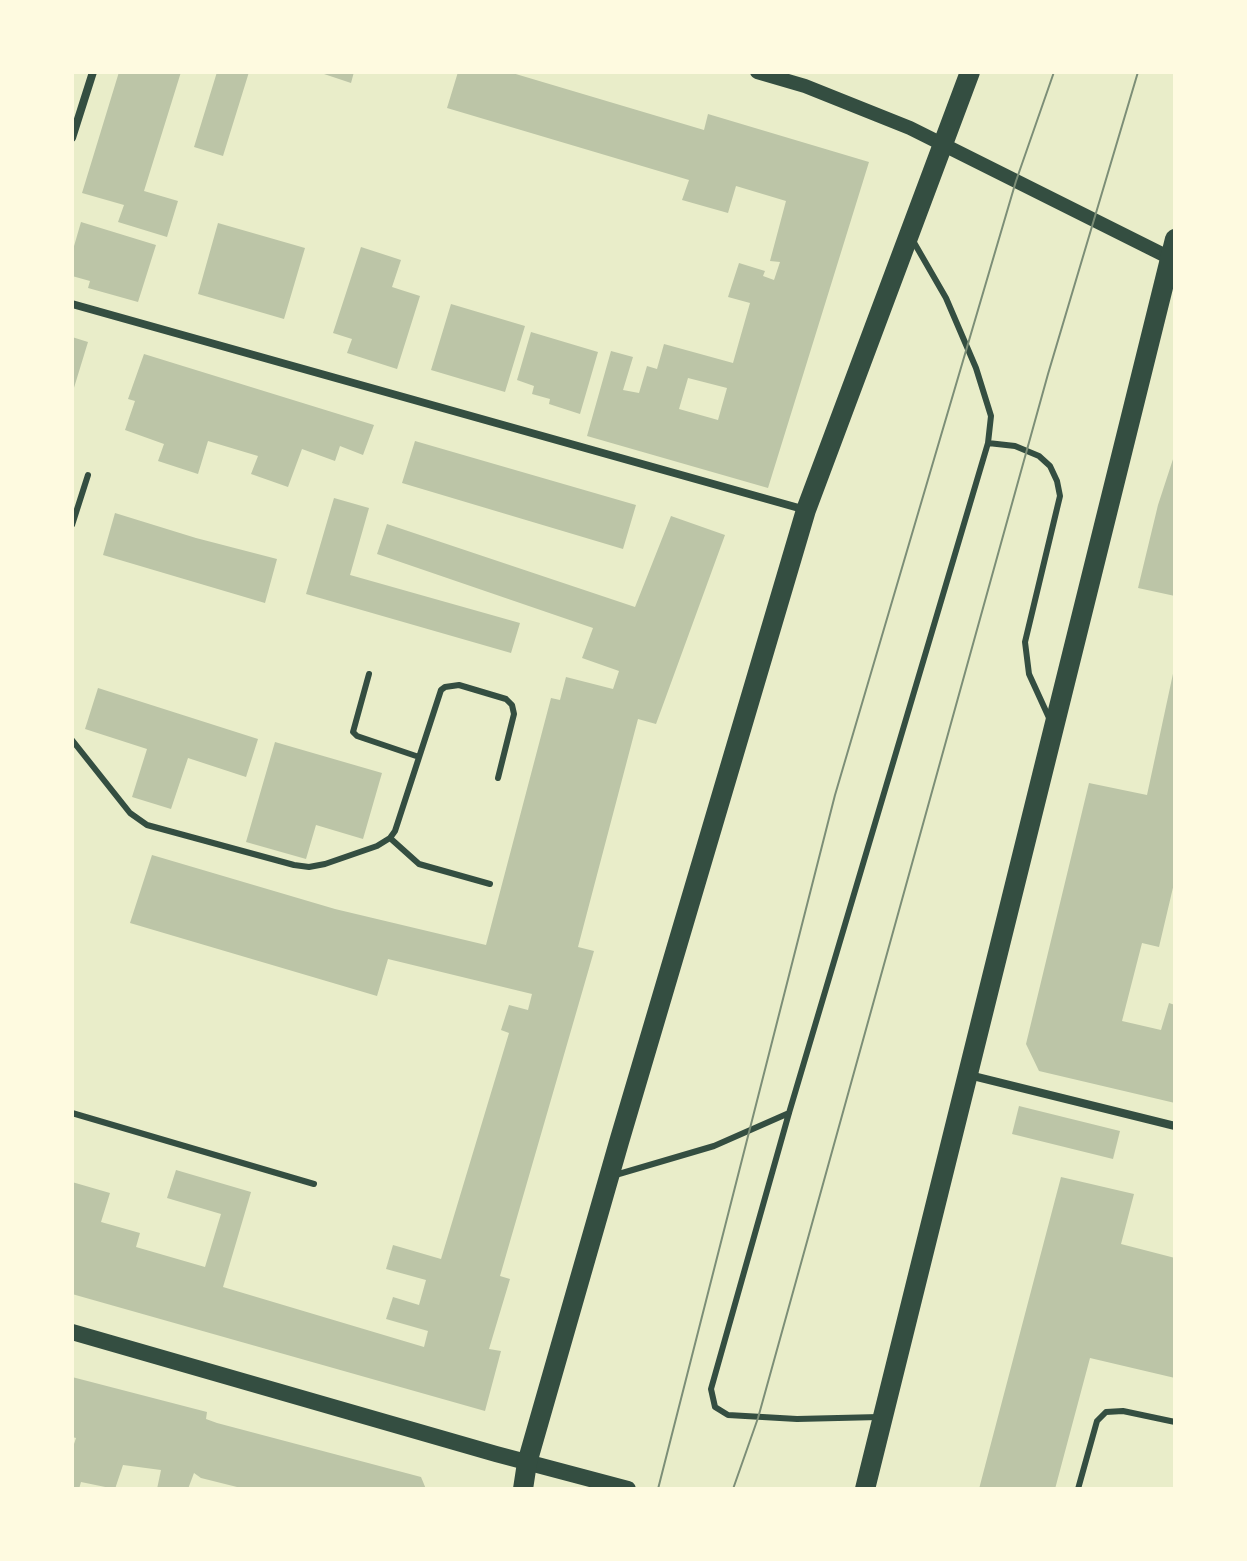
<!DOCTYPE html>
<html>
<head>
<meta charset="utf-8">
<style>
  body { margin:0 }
  #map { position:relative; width:1247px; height:1561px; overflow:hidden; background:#e9edc9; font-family:"DejaVu Sans",sans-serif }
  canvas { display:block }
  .frame { position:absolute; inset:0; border:74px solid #fefae0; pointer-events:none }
</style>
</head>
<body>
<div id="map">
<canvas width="1247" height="1561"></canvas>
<div class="frame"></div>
</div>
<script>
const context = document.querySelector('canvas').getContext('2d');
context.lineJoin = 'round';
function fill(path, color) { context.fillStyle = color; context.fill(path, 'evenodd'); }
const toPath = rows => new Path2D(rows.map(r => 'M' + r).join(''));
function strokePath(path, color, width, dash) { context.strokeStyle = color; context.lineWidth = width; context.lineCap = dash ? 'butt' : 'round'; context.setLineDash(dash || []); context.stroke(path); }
fill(toPath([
  [119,72,181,72,144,191,178,201,167,237,118,222,124,205,82,193],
  [217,72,249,72,223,156,194,147],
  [318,72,354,72,351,83],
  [458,72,509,72,704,130,708,114,869,162,768,488,587,436,611,351,633,357,623,390,639,393,647,366,657,369,664,344,733,363,750,303,728,297,739,263,765,271,763,276,774,280,780,262,770,261,786,201,736,186,728,213,682,200,689,180,447,108],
  [688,378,727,388,718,420,679,409],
  [81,222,156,245,138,302,88,288,90,281,72,276,72,253],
  [218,223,305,248,284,319,198,294],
  [361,247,401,260,392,287,420,296,397,369,347,353,352,339,333,333],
  [451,304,525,326,505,392,431,370],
  [531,332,598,352,580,414,549,404,550,399,532,394,534,386,517,380],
  [72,337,88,342,73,391,72,391],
  [144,354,374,425,363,455,340,446,335,461,302,449,288,487,251,474,258,456,208,441,198,474,158,461,164,444,125,430,135,401,128,399],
  [415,441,636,505,623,549,402,483],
  [1175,453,1175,596,1138,588,1158,505],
  [334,498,369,508,350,575,520,623,511,653,306,594],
  [115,513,196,538,277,559,265,603,103,555],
  [671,516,725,535,656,724,638,719,578,947,594,951,500,1276,510,1279,489,1349,501,1351,485,1411,72,1294,72,1182,110,1193,101,1222,140,1233,136,1247,205,1267,221,1214,167,1198,176,1170,251,1192,223,1287,424,1347,428,1331,386,1319,393,1297,419,1305,426,1280,386,1269,393,1245,441,1259,509,1033,501,1030,509,1005,528,1010,532,994,388,959,377,996,130,923,152,855,335,909,486,945,551,698,560,700,566,677,613,689,619,671,582,658,593,628,377,554,387,524,635,607],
  [1174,669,1175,879,1159,947,1142,943,1122,1021,1161,1030,1169,1003,1175,1005,1175,1103,1039,1071,1026,1044,1089,783,1147,795],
  [98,688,258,739,246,777,188,758,171,809,132,797,147,749,85,729],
  [275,742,382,773,363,839,316,825,306,859,246,842],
  [1019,1106,1120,1131,1113,1159,1012,1134],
  [1061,1177,1134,1194,1121,1244,1175,1258,1175,1378,1090,1358,1055,1489,979,1489],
  [72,1377,207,1412,206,1419,217,1423,421,1477,426,1489,245,1489,201,1478,194,1473,188,1489,157,1489,161,1470,123,1465,115,1489,81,1482,79,1489,72,1489,72,1450,76,1438,72,1437]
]), '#bcc5a7');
strokePath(toPath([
  [988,443,1015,446,1039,456,1050,466,1057,481,1060,496,1025,642,1029,674,1050,720],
  [72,525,88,475],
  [369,674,353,732,357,736,419,757],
  [72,740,130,813,147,825,294,865,309,867,325,864,377,846,390,838,395,831,441,690,445,687,459,685,506,699,512,705,514,714,498,778],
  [390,838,419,864,490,884],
  [72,1113,314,1184],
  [612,1176,714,1146,789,1113],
  [879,1417,797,1419,728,1415,715,1407,711,1389,789,1113,988,443,991,416,976,368,946,298,912,239],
  [1078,1489,1097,1421,1106,1412,1123,1411,1175,1422]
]), '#344e41', 6);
strokePath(toPath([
  [72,138,93,72],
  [72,304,806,510],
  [969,1075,1175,1126]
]), '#344e41', 8);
strokePath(toPath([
  [757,72,805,86,910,128,1170,258]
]), '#344e41', 14);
strokePath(toPath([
  [72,1332,496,1454,628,1489]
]), '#344e41', 16);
strokePath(toPath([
  [523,1489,527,1463,619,1142,806,510,970,72],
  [865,1489,1175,239]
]), '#344e41', 20);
strokePath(toPath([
  [658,1489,835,795,1016,181,1054,72],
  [733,1489,758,1418,1048,374,1138,72]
]), '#7c8e77', 2);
</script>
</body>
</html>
